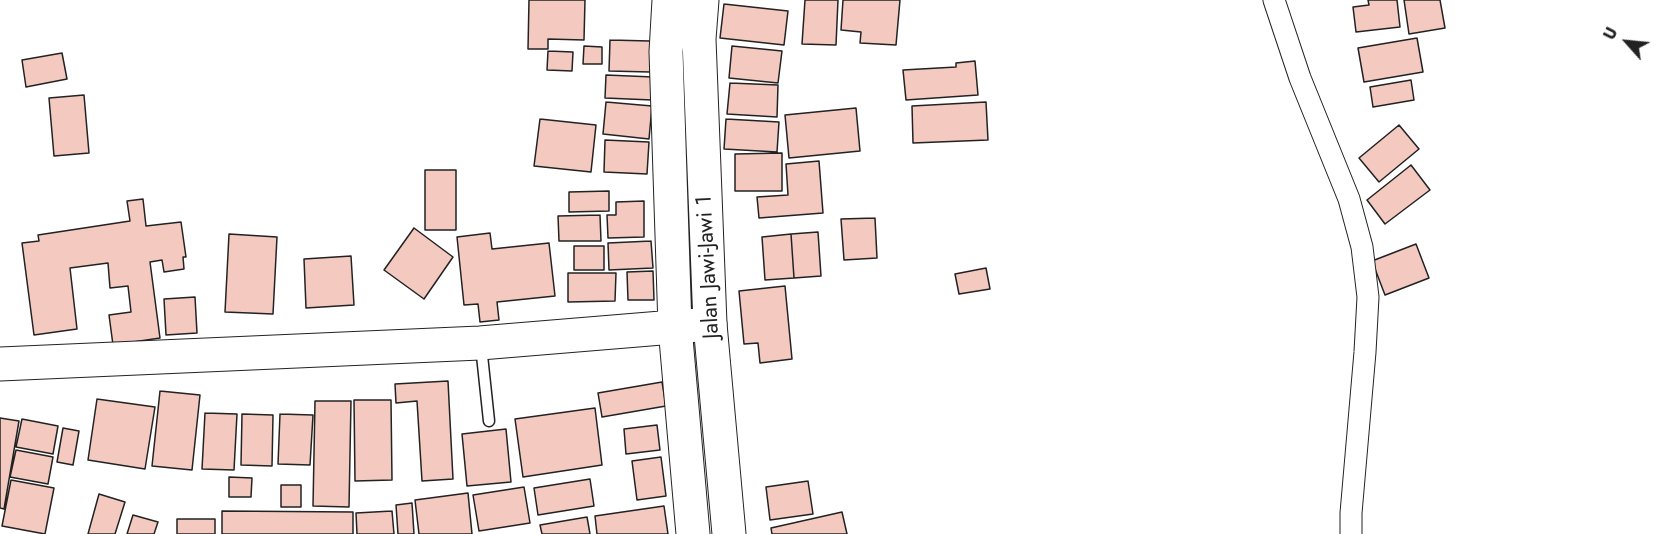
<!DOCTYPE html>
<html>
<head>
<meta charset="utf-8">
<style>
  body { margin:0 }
  #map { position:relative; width:1669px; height:534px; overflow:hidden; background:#fff; font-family:Jost,sans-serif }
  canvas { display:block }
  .north { position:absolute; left:1597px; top:12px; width:60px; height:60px; -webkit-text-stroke:4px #fff; paint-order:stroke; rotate:297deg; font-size:16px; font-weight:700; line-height:24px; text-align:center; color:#222 }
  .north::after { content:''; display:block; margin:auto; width:21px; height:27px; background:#222; clip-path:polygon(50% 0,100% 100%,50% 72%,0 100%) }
</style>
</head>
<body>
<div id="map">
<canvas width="1669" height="534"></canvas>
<div class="north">U</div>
</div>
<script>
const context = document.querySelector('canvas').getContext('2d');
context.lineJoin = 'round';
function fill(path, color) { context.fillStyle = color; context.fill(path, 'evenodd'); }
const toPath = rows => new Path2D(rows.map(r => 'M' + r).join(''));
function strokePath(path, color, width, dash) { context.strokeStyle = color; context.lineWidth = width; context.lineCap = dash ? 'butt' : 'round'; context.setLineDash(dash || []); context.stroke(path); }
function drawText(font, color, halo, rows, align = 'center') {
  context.font = font + ' Jost,sans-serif'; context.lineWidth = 4.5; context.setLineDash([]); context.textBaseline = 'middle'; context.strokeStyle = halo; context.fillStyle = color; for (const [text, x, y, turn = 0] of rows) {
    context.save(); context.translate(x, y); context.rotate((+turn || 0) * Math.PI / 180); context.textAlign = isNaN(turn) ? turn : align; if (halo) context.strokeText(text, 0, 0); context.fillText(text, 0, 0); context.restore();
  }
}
const building = toPath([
  [529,0,585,0,584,40,548,39,548,49,528,49,529,0],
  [805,0,838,0,836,45,802,44,805,0],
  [843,0,900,0,896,45,860,43,861,32,841,30,843,0],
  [1368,0,1397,0,1400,27,1356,32,1353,7,1369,5,1368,0],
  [1404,0,1440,0,1445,28,1409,34,1404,0],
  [724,4,788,11,784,45,720,38,724,4],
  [1417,38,1423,72,1364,82,1358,48,1417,38],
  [610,40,650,41,650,72,609,71,610,40],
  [584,46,602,47,602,64,583,64,584,46],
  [732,46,782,51,778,83,729,78,732,46],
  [548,51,573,52,572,71,547,70,548,51],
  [62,53,67,79,26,87,22,60,62,53],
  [975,61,978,95,906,100,903,70,956,67,956,63,975,61],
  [606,75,653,77,652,100,605,98,606,75],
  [1411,80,1414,100,1373,107,1370,87,1411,80],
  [730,83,778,85,777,117,727,114,730,83],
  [84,95,89,153,54,156,49,98,84,95],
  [606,102,652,106,649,139,603,134,606,102],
  [986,102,988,140,913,143,912,106,986,102],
  [856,108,860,151,789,158,785,115,856,108],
  [540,119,596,125,591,172,534,166,540,119],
  [726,119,779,122,777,152,724,149,726,119],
  [1399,125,1419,149,1379,182,1359,158,1399,125],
  [605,140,649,142,647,174,604,172,605,140],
  [782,153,782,191,735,191,735,154,782,153],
  [819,161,823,213,759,218,757,197,788,195,786,164,819,161],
  [1411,165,1430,190,1385,224,1367,200,1411,165],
  [425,170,456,170,456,230,425,230,425,170],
  [609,191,609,211,569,212,569,192,609,191],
  [143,199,146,226,181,222,186,257,183,257,184,269,164,272,162,260,150,262,160,338,113,345,109,315,131,312,128,286,110,288,108,263,70,268,77,329,34,335,22,243,39,241,38,235,130,221,127,201,143,199],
  [644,201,644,237,608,238,607,215,616,215,616,202,644,201],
  [600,215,601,241,559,241,558,216,600,215],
  [875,218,877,258,844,260,841,219,875,218],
  [414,228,453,257,424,299,384,270,414,228],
  [818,232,821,276,794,278,791,234,818,232],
  [490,233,492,249,549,243,555,296,497,302,499,320,480,322,478,304,464,305,457,237,490,233],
  [229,234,277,237,273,314,225,312,229,234],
  [791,234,794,278,765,280,762,237,791,234],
  [651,241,653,268,609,270,608,243,651,241],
  [1416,244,1429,278,1385,295,1372,261,1416,244],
  [574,246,604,246,604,270,574,270,574,246],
  [351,256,354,305,306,308,304,259,351,256],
  [986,268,990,289,959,294,955,274,986,268],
  [653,271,654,300,628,300,627,272,653,271],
  [568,273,616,273,615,301,568,302,568,273],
  [785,286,792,359,760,363,758,343,744,344,739,291,785,286],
  [195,297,197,333,166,335,164,299,195,297],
  [448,381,453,479,422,481,417,401,396,403,395,384,448,381],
  [662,382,666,406,602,417,598,393,662,382],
  [160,391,200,395,192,470,152,466,160,391],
  [97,399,155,407,145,469,88,460,97,399],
  [354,400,391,400,392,480,355,481,354,400],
  [315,401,351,401,349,507,313,506,315,401],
  [595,408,602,465,523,477,515,419,595,408],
  [205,413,237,414,234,470,202,469,205,413],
  [242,414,273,415,272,466,241,465,242,414],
  [280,414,313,415,310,465,278,464,280,414],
  [0,418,19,421,4,509,0,508,0,418],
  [22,419,58,426,53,454,16,447,22,419],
  [657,425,660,450,626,454,624,429,657,425],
  [63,428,79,431,73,465,57,462,63,428],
  [506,429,511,482,467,486,462,434,506,429],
  [16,450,53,457,48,484,10,477,16,450],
  [661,457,666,496,637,500,632,461,661,457],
  [229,477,252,478,251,497,229,497,229,477],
  [590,479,594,506,538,515,534,488,590,479],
  [11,480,54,488,45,534,2,526,11,480],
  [808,481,813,514,770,520,766,487,808,481],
  [281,485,301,485,301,507,281,507,281,485],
  [524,487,530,523,479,531,473,495,524,487],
  [468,493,472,534,419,534,415,500,468,493],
  [99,494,125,502,115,534,88,534,99,494],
  [412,503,414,534,398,534,396,505,412,503],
  [664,506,668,534,597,534,595,516,664,506],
  [222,511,353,512,353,534,222,534,222,511],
  [392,511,394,534,357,534,356,513,392,511],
  [842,512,847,534,772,534,771,528,842,512],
  [133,515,158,522,154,534,127,534,133,515],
  [587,517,590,534,542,534,540,525,587,517],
  [177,519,215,519,215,534,177,534,177,519]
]);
fill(building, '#f3c9c0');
strokePath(building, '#222', 1.5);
const service = toPath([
  [481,346,489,421]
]);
const minor = toPath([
  [1274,0,1300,78,1349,199,1362,247,1368,297,1365,352,1351,513,1351,534]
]);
const primary = toPath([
  [710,324,729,534],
  [675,327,693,534]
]);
const trunk = toPath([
  [669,0,666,52,675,327],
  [0,364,480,343,710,324,699,39,702,0]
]);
strokePath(service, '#222', 13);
strokePath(minor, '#222', 23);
strokePath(primary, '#222', 35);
strokePath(trunk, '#222', 35);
strokePath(service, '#fff', 10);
strokePath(minor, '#fff', 21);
strokePath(primary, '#fff', 33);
strokePath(trunk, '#fff', 33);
drawText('22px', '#222', '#fff', [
  ["Jalan Jawi-Jawi 1",709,267,-93]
]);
</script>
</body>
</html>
